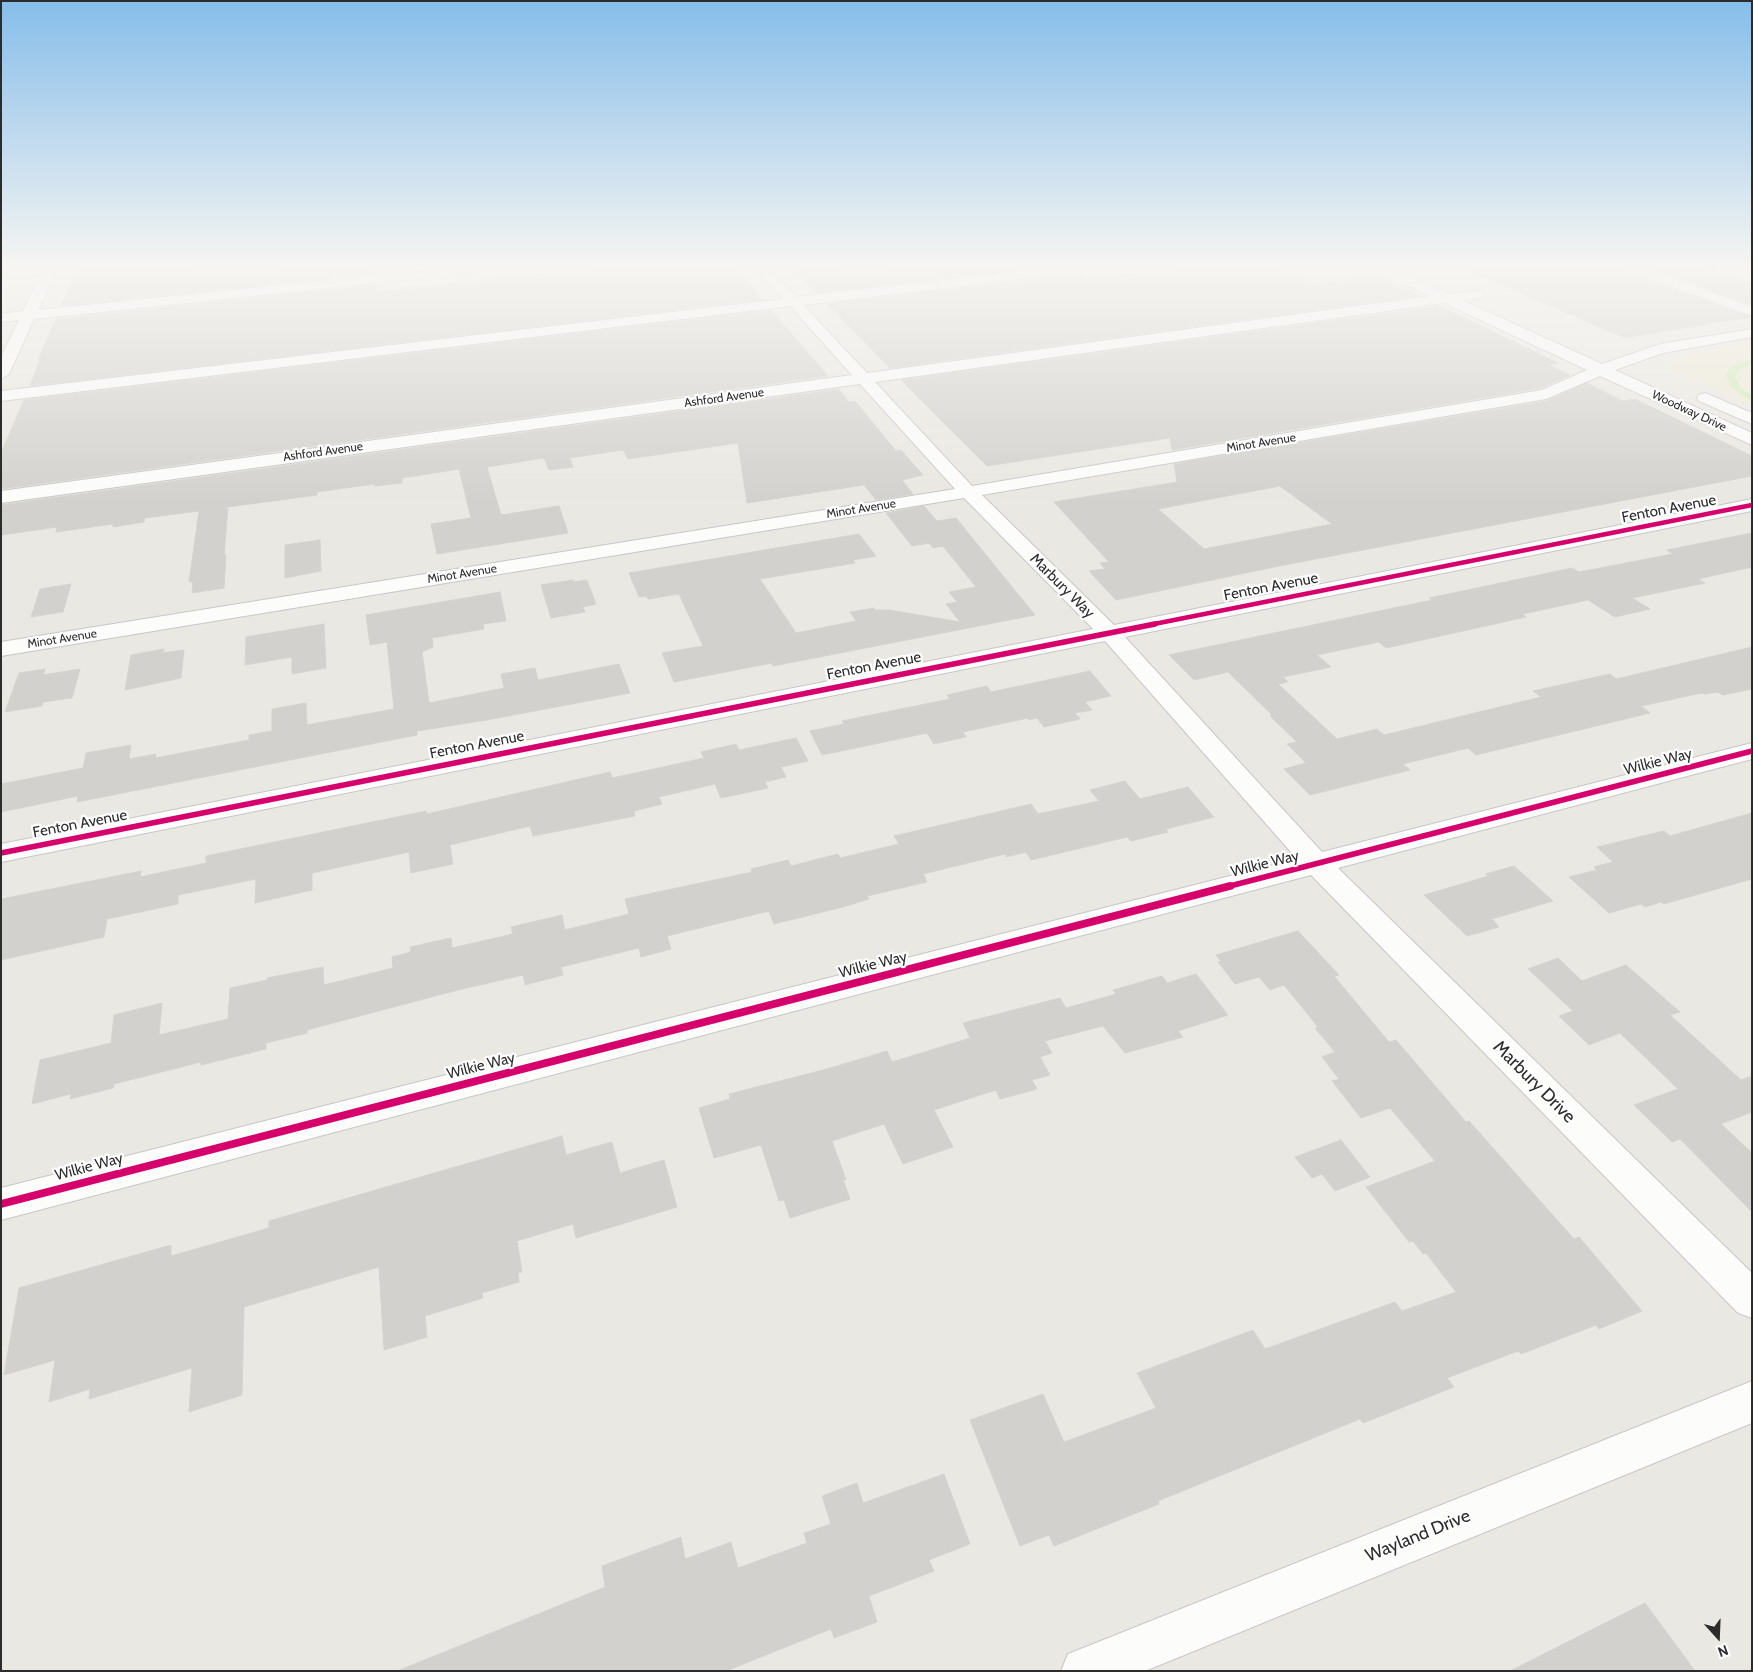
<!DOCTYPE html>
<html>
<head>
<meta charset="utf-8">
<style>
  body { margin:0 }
  #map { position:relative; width:1753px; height:1672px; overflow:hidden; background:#eae8e2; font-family:Cabin,sans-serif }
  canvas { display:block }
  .frame { position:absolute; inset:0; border:2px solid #2c2c2c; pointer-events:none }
  .north { position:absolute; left:1693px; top:1612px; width:50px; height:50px; -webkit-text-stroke:4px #fff; paint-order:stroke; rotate:160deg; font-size:14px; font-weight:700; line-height:20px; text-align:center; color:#2c2c2c }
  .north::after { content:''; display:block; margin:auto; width:18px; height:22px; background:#2c2c2c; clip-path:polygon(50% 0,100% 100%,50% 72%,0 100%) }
</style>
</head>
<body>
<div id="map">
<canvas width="1753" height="1672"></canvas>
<div class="frame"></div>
<div class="north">N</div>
</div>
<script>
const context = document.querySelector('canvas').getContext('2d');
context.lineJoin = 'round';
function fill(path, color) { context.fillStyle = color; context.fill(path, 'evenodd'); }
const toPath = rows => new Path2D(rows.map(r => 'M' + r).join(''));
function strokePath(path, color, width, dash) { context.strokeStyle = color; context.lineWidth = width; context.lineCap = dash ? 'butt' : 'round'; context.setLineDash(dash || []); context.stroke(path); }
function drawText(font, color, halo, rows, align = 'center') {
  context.font = font + ' Cabin,sans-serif'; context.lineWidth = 4.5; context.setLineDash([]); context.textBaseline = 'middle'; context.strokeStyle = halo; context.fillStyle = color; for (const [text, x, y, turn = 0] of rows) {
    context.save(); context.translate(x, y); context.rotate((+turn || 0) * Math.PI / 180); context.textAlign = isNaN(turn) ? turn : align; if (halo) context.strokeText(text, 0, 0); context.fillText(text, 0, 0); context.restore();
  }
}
fill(toPath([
  [1752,341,1752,406,1662,366,1693,354]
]), '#ede9d6');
fill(toPath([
  [1752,359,1752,363,1739,369,1736,378,1741,388,1752,396,1752,401,1732,388,1726,376,1730,367]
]), '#d1ebb7');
const building = toPath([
  [77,268,191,268,191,273,243,268,243,272,280,268,372,268,373,274,61,306,77,268],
  [592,268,736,268,763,300,30,386,40,359,38,360,56,319,375,285,376,292,592,268],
  [791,268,840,268,847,272,889,268,1036,268,816,293,791,268],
  [1180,268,1279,268,1312,284,1377,276,1419,296,890,368,827,304,1077,274,1084,270,1084,279,1180,268],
  [1463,268,1626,268,1629,273,1750,317,1625,338,1463,268],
  [1650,268,1705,268,1752,284,1752,305,1650,268],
  [1439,306,1558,363,1548,365,1570,375,1541,388,1172,450,1170,438,987,466,901,380,1439,306],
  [771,310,828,376,1,489,1,453,24,400,771,310],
  [1587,383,1623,401,1635,399,1752,456,1752,476,1284,565,1116,600,1089,571,1105,569,1100,563,1109,562,1054,502,1177,482,1174,464,1546,401,1587,383],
  [1280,486,1332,524,1204,549,1158,509,1280,486],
  [839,389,849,402,855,401,896,451,901,450,923,475,902,480,913,494,876,500,864,485,747,503,738,443,628,459,623,450,570,458,573,467,549,470,544,458,487,467,501,515,559,506,568,533,437,554,431,524,471,518,459,469,402,478,402,483,375,486,374,484,317,492,317,495,228,507,224,555,226,554,224,588,192,593,193,582,189,582,199,511,145,518,144,522,113,527,113,524,56,532,57,527,1,535,1,505,839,389],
  [924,506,937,521,956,518,1035,615,773,666,772,663,674,682,662,653,703,646,679,594,648,599,646,596,639,597,629,573,859,534,876,556,853,560,855,563,760,579,796,633,856,621,850,612,874,608,876,610,889,610,960,622,946,604,957,602,949,592,976,587,943,546,933,548,929,543,912,546,886,513,924,506],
  [1752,533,1752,567,1698,579,1705,583,1632,598,1650,609,1615,617,1588,600,1523,614,1526,617,1386,648,1379,642,1317,655,1331,667,1283,677,1288,682,1278,684,1337,739,1377,729,1384,735,1541,697,1533,691,1610,674,1616,679,1752,647,1752,689,1723,695,1717,692,1705,694,1702,693,1641,706,1650,713,1476,755,1468,748,1403,764,1410,770,1310,795,1284,769,1306,763,1287,744,1297,742,1270,716,1272,715,1228,672,1194,680,1169,655,1432,600,1429,598,1572,568,1579,572,1673,554,1667,550,1752,533],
  [320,540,321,571,285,578,285,545,320,540],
  [573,580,573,582,587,580,596,604,583,607,585,612,551,618,541,585,573,580],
  [71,584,63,612,31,617,40,589,71,584],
  [500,592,506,621,483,624,484,629,432,638,433,647,422,652,429,703,504,688,501,674,535,668,538,680,619,664,630,693,487,720,417,731,417,735,77,802,78,796,1,812,1,784,83,768,86,753,131,745,129,759,156,754,155,758,249,740,249,735,272,731,272,709,306,703,307,725,394,709,387,642,370,645,366,615,500,592],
  [324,624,326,668,292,674,292,657,245,665,246,637,324,624],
  [164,649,163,653,184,650,181,678,125,690,131,655,164,649],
  [45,669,43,675,80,669,72,698,43,702,42,706,5,712,19,673,45,669],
  [1090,671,1111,696,1085,702,1092,710,1075,713,1080,719,1044,727,1037,718,1029,720,1028,718,963,732,966,737,934,744,927,733,822,755,810,731,844,724,842,721,950,699,947,695,987,686,991,692,1090,671],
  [796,738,808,761,781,767,786,777,765,782,768,788,721,798,715,784,659,797,662,804,634,811,635,816,533,836,530,826,450,845,453,864,411,873,409,852,312,873,312,890,255,903,256,879,178,895,178,904,107,919,104,937,1,960,1,899,141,871,140,877,206,863,206,856,426,811,427,814,610,772,612,778,704,758,701,752,736,744,739,750,796,738],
  [1125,781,1140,799,1188,787,1214,817,1166,829,1168,832,1131,841,1127,837,1031,860,1026,852,1006,857,1005,854,923,874,927,882,867,896,869,899,843,907,774,924,769,911,667,936,671,949,641,957,639,948,561,967,563,975,525,985,523,975,458,990,307,1030,307,1033,266,1043,266,1049,201,1065,201,1062,114,1084,113,1088,70,1099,71,1094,32,1104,40,1060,111,1043,114,1015,162,1003,159,1035,228,1019,230,988,267,980,267,978,323,967,324,985,393,968,392,957,411,952,410,947,451,938,452,948,513,934,511,927,562,915,565,930,629,914,625,899,752,872,751,869,788,860,791,866,838,854,840,858,899,844,894,836,1031,804,1038,814,1099,801,1090,790,1125,781],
  [1752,813,1752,879,1664,904,1661,902,1645,907,1641,904,1609,913,1569,877,1597,870,1594,867,1613,862,1597,847,1664,831,1670,836,1752,813],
  [1514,866,1553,901,1492,919,1499,927,1467,936,1424,895,1489,876,1486,874,1514,866],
  [1298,931,1339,975,1334,976,1389,1042,1396,1040,1466,1122,1469,1121,1574,1239,1579,1237,1642,1311,1599,1329,1596,1325,1521,1354,1518,1351,1447,1378,1454,1387,1363,1423,1360,1419,1158,1501,1159,1504,1054,1546,1049,1535,1020,1546,970,1420,1043,1394,1064,1442,1156,1408,1137,1373,1253,1330,1265,1349,1395,1302,1402,1311,1456,1292,1426,1253,1423,1254,1413,1241,1409,1242,1366,1187,1435,1161,1390,1108,1361,1118,1332,1081,1339,1079,1322,1057,1335,1052,1315,1028,1318,1027,1284,985,1270,990,1259,977,1235,984,1218,962,1221,961,1216,955,1298,931],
  [1558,958,1582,981,1626,965,1680,1012,1670,1015,1741,1080,1752,1076,1752,1112,1721,1124,1752,1153,1752,1212,1680,1139,1672,1142,1634,1105,1678,1089,1620,1033,1589,1045,1559,1016,1573,1011,1528,969,1558,958],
  [1196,974,1228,1015,1178,1031,1183,1037,1125,1053,1103,1026,1045,1041,1052,1053,1040,1057,1050,1075,1032,1080,1037,1089,1000,1099,996,1090,934,1110,953,1147,903,1164,884,1124,832,1141,846,1180,843,1180,850,1199,790,1218,784,1200,779,1201,761,1145,714,1158,699,1108,730,1099,729,1094,827,1069,887,1051,892,1062,970,1038,963,1023,1060,998,1066,1008,1116,994,1113,990,1162,976,1167,983,1196,974],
  [562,1136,566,1155,612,1142,620,1173,664,1160,677,1207,576,1238,573,1224,517,1241,522,1272,518,1273,519,1282,482,1293,483,1298,425,1316,427,1337,384,1350,379,1267,244,1307,242,1395,189,1412,192,1368,89,1399,90,1389,49,1402,55,1360,4,1375,19,1288,171,1245,171,1256,269,1228,269,1221,562,1136],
  [1341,1140,1370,1177,1335,1191,1322,1174,1312,1178,1295,1157,1341,1140],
  [944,1474,970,1544,929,1560,934,1571,869,1596,877,1622,834,1638,831,1629,726,1671,397,1671,605,1587,602,1566,681,1537,685,1559,731,1542,738,1568,807,1543,804,1533,831,1524,822,1496,857,1483,863,1503,944,1474],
  [1645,1603,1695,1671,1510,1671,1645,1603]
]);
fill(building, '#d3d1cd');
strokePath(building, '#d5d3ce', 1);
const minor = toPath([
  [43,268,57,268,38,310,447,268,487,268,480,272,34,319,9,374,1,379,1,357,19,320,1,322,1,314,23,311,43,268],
  [756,268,769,268,796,297,1048,268,1084,268,1077,272,803,305,867,373,1431,296,1376,271,1375,268,1391,268,1448,294,1482,291,1484,294,1482,297,1462,300,1602,364,1660,344,1752,329,1752,337,1663,353,1615,370,1752,433,1752,445,1600,376,1546,399,982,495,1114,625,1752,499,1752,511,1125,637,1322,852,1752,743,1752,759,1338,868,1752,1273,1752,1318,1738,1313,1311,875,1,1220,1,1188,1297,859,1105,641,1,862,1,844,1093,629,964,498,1,656,1,642,955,489,860,384,1,503,1,491,852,375,790,306,1,401,1,391,783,299,756,268],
  [1444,303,1587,370,1542,390,972,486,875,382,1444,303],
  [1628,268,1646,268,1752,307,1752,316,1630,271,1628,268],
  [1705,393,1752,413,1752,424,1699,401,1697,398,1699,395,1705,393],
  [1752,1381,1752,1423,1145,1671,1061,1671,1068,1654,1752,1381]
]);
strokePath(minor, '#c8c7c7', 2);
fill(minor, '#fcfcfb');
strokePath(toPath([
  [1149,625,1752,505]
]), '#d6006c', 4.5);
strokePath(toPath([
  [1,853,1155,624],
  [1226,887,1752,751]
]), '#d6006c', 5.5);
strokePath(toPath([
  [1,1204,1230,886]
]), '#d6006c', 8);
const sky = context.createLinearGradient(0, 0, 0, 502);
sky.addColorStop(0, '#86bdea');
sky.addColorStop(0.53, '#f6f5f2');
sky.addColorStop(1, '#f6f5f200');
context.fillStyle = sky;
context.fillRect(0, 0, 1753, 502);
drawText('12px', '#2c2c2c', '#fff', [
  ["Ashford Avenue",724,398,-8],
  ["Woodway Drive",1689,411,25],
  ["Minot Avenue",1261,443,-9],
  ["Ashford Avenue",323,452,-8],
  ["Minot Avenue",861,509,-9],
  ["Minot Avenue",462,574,-9],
  ["Minot Avenue",62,639,-9]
]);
drawText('15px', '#2c2c2c', '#fff', [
  ["Fenton Avenue",1669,509,-11],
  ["Marbury Way",1062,586,45],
  ["Fenton Avenue",1271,587,-11],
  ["Fenton Avenue",874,666,-11],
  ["Fenton Avenue",477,745,-11],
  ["Wilkie Way",1658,762,-14],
  ["Fenton Avenue",80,824,-11],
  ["Wilkie Way",1265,864,-14],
  ["Wilkie Way",873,965,-14],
  ["Wilkie Way",481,1066,-14],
  ["Wilkie Way",89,1167,-15]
]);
drawText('18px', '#2c2c2c', '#fff', [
  ["Marbury Drive",1534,1082,45],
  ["Wayland Drive",1418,1536,-22]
]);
</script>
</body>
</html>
